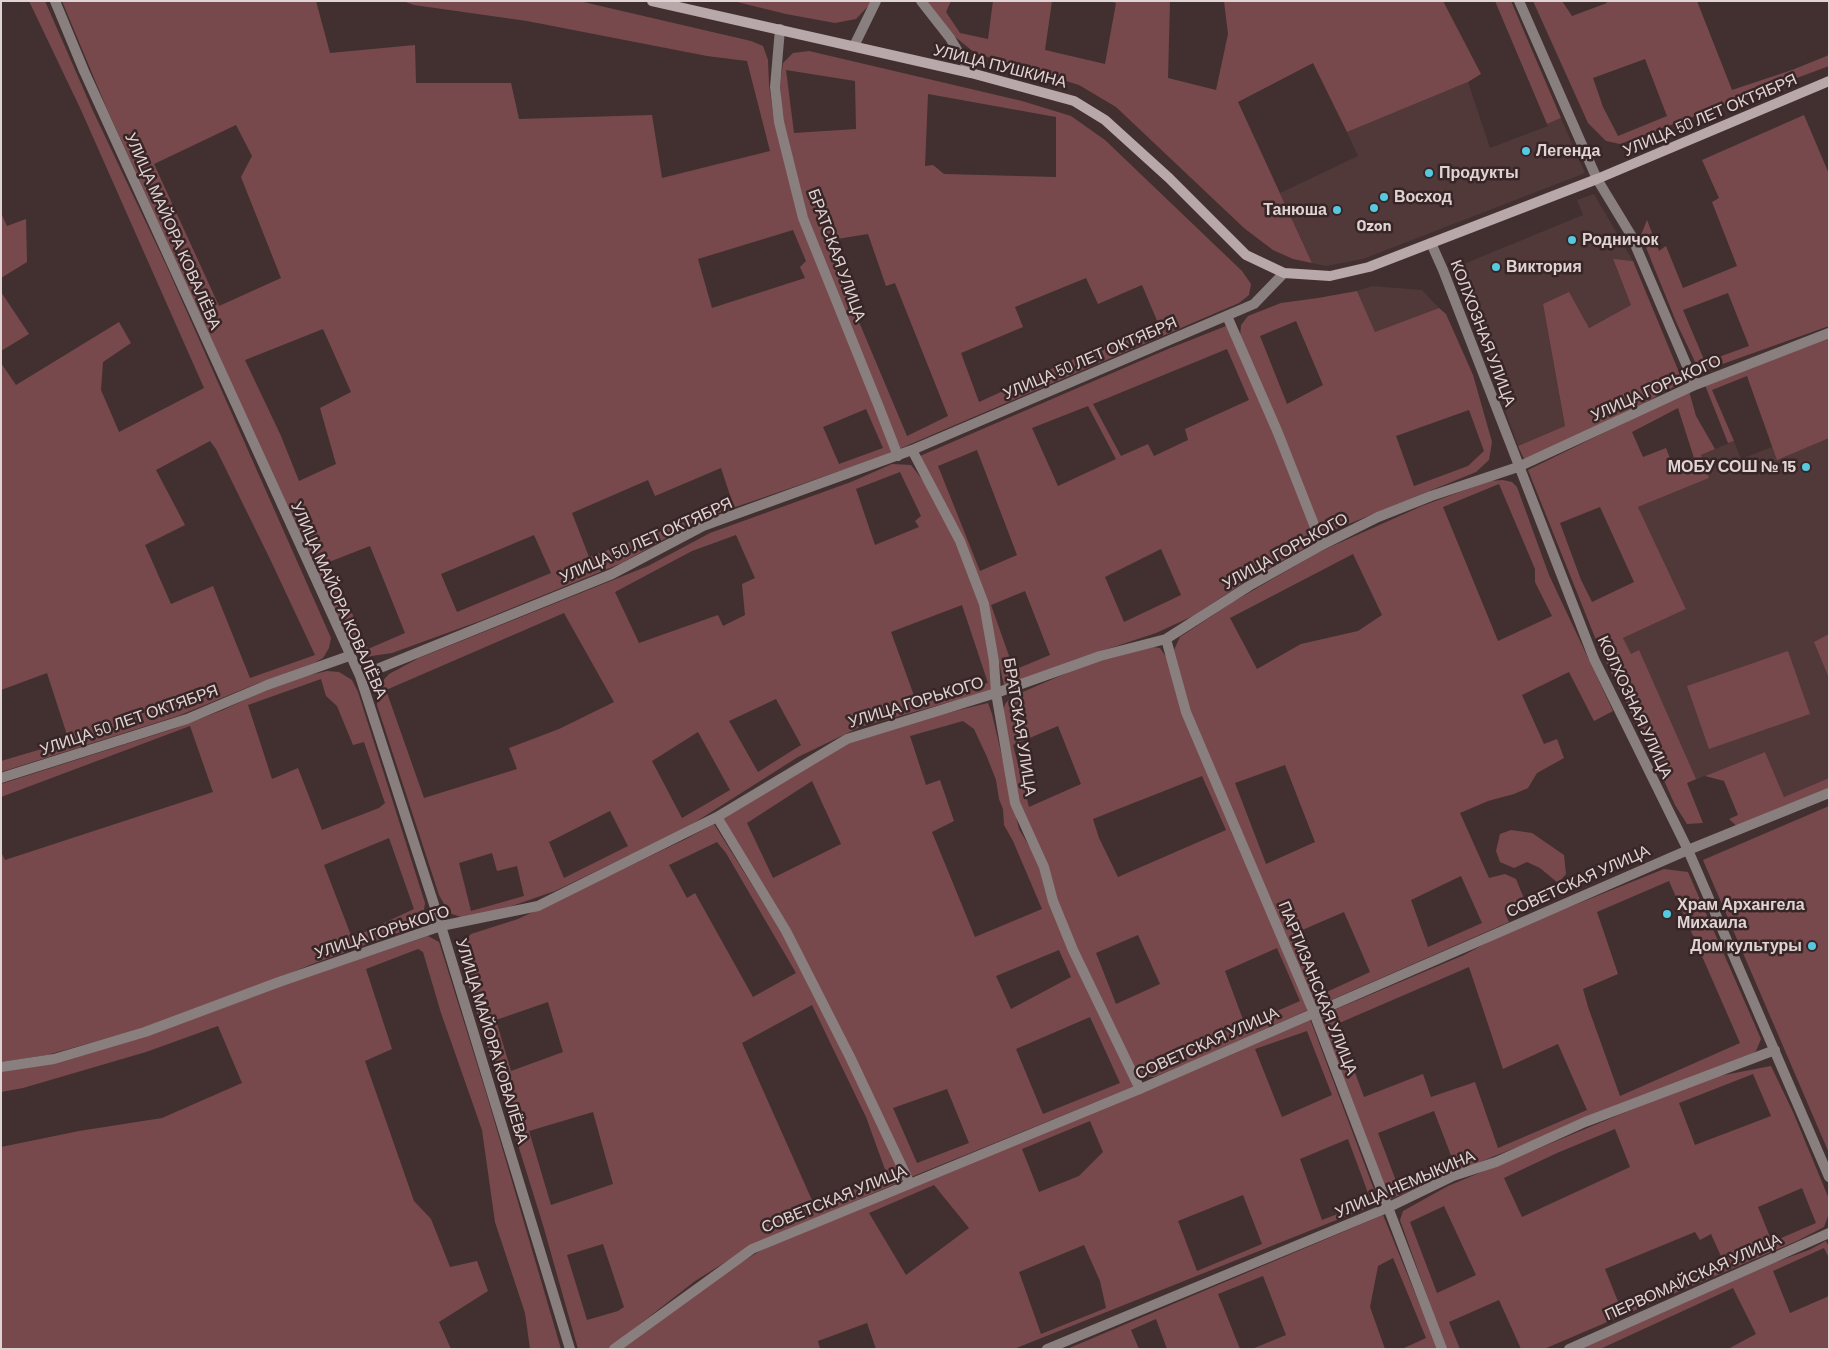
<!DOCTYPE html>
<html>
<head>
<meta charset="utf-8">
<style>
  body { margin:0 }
  #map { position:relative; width:1830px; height:1350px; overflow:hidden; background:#423030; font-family:Barlow,sans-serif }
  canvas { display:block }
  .frame { position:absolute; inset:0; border:2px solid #e0d3d4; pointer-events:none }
</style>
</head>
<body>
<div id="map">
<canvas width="1830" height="1350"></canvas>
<div class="frame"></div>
</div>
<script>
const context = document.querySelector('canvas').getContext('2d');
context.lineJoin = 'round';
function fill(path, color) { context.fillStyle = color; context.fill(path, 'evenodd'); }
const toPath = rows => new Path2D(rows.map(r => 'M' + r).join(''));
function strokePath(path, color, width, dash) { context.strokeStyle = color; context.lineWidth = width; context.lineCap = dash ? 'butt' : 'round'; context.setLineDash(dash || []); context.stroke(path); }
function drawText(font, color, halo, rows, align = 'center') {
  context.font = font + ' Barlow,sans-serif'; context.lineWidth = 5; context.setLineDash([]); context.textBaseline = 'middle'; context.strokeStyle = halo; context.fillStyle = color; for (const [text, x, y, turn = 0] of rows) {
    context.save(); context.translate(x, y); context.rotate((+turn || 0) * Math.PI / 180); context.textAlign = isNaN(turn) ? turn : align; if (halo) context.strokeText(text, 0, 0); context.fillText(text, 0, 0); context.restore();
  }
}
fill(toPath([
  [1468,82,1490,148,1548,126,1547,124,1561,118,1585,173,1363,259,1326,266,1312,263,1280,193,1358,156,1347,132],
  [1594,194,1633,261,1613,260,1631,305,1588,328,1543,304,1565,426,1518,446,1454,268,1583,215,1577,200],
  [1372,286,1422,290,1439,308,1375,332,1357,291],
  [1829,413,1829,778,1784,797,1765,752,1687,783,1623,638,1686,609,1638,507,1709,478,1701,455,1734,441,1741,459,1772,447,1769,439]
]), '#513839');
fill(toPath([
  [29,1,45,1,93,111,167,267,331,638,329,648,323,658,314,663,256,684,178,716,1,772,1,761,69,741,47,673,1,690,1,363,16,385,119,322,131,343,103,362,101,390,119,432,204,388,81,110],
  [210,441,216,449,270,559,315,655,250,678,213,586,171,604,145,545,185,525,156,470],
  [62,1,316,1,330,53,415,45,416,83,511,83,519,119,652,115,662,178,770,151,747,61,707,56,527,21,414,5,403,1,579,1,751,41,763,46,768,60,769,85,773,113,782,151,892,453,698,520,622,563,480,621,392,653,365,657,353,651,107,109],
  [236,125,252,156,241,177,281,278,219,306,154,164],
  [793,230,806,261,800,267,805,278,712,308,698,259],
  [323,329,351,392,320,408,336,464,299,481,281,436,245,360],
  [866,409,883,448,839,464,823,427],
  [721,468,733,504,589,557,572,513,648,480,655,496],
  [534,535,551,573,457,612,441,574],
  [370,546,405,633,368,649,329,562],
  [733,1,873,1,856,19,835,23,786,14],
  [927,1,951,1,946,12,960,33,988,39,993,1,1052,1,1045,50,1105,64,1116,3,1109,1,1170,1,1168,78,1216,90,1228,34,1224,1,1443,1,1481,74,1468,82,1347,132,1313,63,1238,102,1312,263,1293,259,1273,250,1244,228,1116,107,1079,85,975,53,954,36],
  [1495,1,1511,1,1561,118,1547,124],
  [1533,1,1562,1,1572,16,1607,3,1606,1,1697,1,1732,90,1792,70,1829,55,1829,66,1620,144,1606,141,1588,123],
  [1645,59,1667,116,1618,136,1603,107,1593,78],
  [809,51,1022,101,1071,116,1105,140,1242,271,1251,284,1249,295,1239,303,899,449,806,216,782,120,780,84,783,63,793,53],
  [786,70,855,81,856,129,794,133],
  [928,94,1056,117,1056,177,944,174,933,165,925,166],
  [868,234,886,286,895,283,948,416,907,436,825,241],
  [1086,278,1098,304,1142,285,1158,323,1060,365,979,402,961,353,1023,327,1015,307],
  [1804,115,1829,174,1829,326,1700,372,1677,324,1641,235,1647,220,1659,251,1666,246,1683,288,1737,266,1712,202,1719,198,1702,160],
  [1728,293,1749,346,1705,362,1683,310],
  [1,213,7,226,26,219,27,262,1,278],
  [1613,259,1633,261,1681,377,1672,388,1646,402,1525,461,1518,446,1565,426,1543,304,1569,292,1589,328,1631,305],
  [1357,291,1375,332,1439,308,1446,314,1473,375,1492,442,1489,460,1476,472,1324,534,1313,514,1240,338,1241,325,1248,316,1281,303,1318,298],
  [1296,321,1323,385,1287,404,1260,336],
  [1469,410,1484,451,1468,466,1414,486,1396,436],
  [1,292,29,334,1,351],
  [1226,326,1275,434,1317,541,1240,585,1193,616,1156,633,1077,659,1004,686,987,602,920,456,1168,349],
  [1227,349,1249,400,1185,429,1188,440,1154,456,1148,444,1121,456,1093,404],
  [1088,406,1116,459,1058,486,1032,428],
  [977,450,1017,555,980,571,938,466],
  [1161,549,1181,595,1124,622,1105,577],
  [1025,591,1050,655,1014,670,991,605],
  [1829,337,1829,438,1777,460,1747,376,1712,390,1734,441,1728,443,1705,385],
  [1689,391,1696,416,1715,449,1701,455,1709,478,1638,507,1686,609,1623,638,1631,654,1639,650,1696,779,1687,783,1703,823,1687,824,1675,805,1657,765,1600,650,1528,470],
  [1678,408,1694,458,1673,466,1666,448,1643,457,1632,432],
  [1600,507,1634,582,1592,602,1581,580,1560,523],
  [892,464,911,465,924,482,958,546,981,608,992,665,993,690,860,727,798,757,686,828,555,891,509,907,464,918,449,913,439,895,377,705,379,685,389,674,419,658,648,566,710,533,851,482],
  [900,472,921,516,915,521,919,527,875,545,856,489],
  [736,535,755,578,742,584,745,615,723,626,718,615,639,643,615,592,692,551],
  [962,605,988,683,917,704,891,632],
  [564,613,614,702,559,729,509,748,517,769,424,798,386,690],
  [776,699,801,745,758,772,729,721],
  [698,732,730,790,682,818,652,761],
  [610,811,628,846,564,878,549,842],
  [492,853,497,871,517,866,524,896,471,911,459,863],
  [1503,480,1512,482,1517,487,1549,575,1613,711,1594,721,1569,672,1522,695,1544,744,1557,739,1564,758,1537,773,1528,788,1514,794,1488,801,1460,813,1489,878,1505,874,1516,879,1523,896,1521,905,1505,913,1509,922,1315,1007,1189,707,1174,650,1180,637,1233,602,1319,552,1422,506,1489,481],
  [1499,484,1535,569,1535,582,1552,616,1498,641,1443,507],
  [1353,554,1382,615,1358,631,1301,644,1257,669,1230,618],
  [1285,765,1315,842,1266,864,1235,783],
  [1461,876,1482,923,1428,947,1411,900],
  [1344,912,1370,972,1318,996,1293,934],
  [1829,634,1829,678,1814,642],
  [1153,647,1160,648,1166,657,1308,1010,1203,1057,1154,1077,1142,1076,1134,1069,1075,947,1019,805,1002,715,1005,704,1011,697,1090,663],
  [1058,726,1081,784,1029,807,1013,745],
  [1202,776,1226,830,1118,877,1099,838,1093,819],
  [1138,935,1160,984,1116,1004,1096,953],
  [1277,948,1300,1001,1245,1025,1225,971],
  [1788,651,1810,714,1709,749,1687,686],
  [327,671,339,672,352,680,358,692,425,903,423,916,417,923,403,931,315,963,222,1001,144,1028,47,1055,1,1062,1,852,5,860,213,792,190,726,1,797,1,784,173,729,223,710,270,688,297,678],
  [321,679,326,696,337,706,353,745,364,742,385,803,379,808,322,830,298,768,272,779,248,705],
  [389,838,414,909,352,938,324,865],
  [988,703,992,714,1019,829,1041,866,1135,1086,911,1177,723,819,844,744,930,717],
  [963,721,974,729,987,757,996,780,999,799,1003,809,1004,825,1013,841,1042,909,975,937,932,832,954,821,940,780,926,785,910,736],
  [812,781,841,844,773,878,747,823],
  [1059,950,1071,977,1011,1009,996,976],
  [1090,1017,1120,1083,1043,1114,1016,1049],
  [947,1089,969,1143,917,1163,893,1108],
  [1765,752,1784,797,1829,778,1829,793,1742,831,1729,819,1738,815,1724,781,1705,776],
  [1829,806,1829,1153,1703,860],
  [714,824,782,933,847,1060,904,1180,751,1246,695,1281,608,1349,578,1349,543,1225,459,955,461,946,471,934,518,919,550,904,686,839],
  [717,842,726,853,796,973,753,997,695,893,687,898,669,865],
  [548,1002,563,1052,511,1071,496,1020],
  [812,1005,866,1117,887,1175,815,1207,742,1043],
  [593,1112,613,1184,551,1205,529,1131],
  [603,1244,624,1307,618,1311,587,1320,567,1255],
  [1511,830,1532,833,1564,855,1566,874,1558,883,1540,868,1527,862,1514,868,1500,862,1496,851,1500,834],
  [1664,869,1688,872,1761,1039,1756,1051,1748,1057,1497,1155,1388,1200,1320,1016,1464,955,1505,933],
  [1669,881,1740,1043,1620,1096,1588,1007,1583,989,1618,974,1597,912],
  [1469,967,1503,1069,1558,1044,1587,1110,1498,1148,1475,1082,1431,1097,1423,1074,1364,1097,1337,1024],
  [1434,1111,1455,1166,1399,1189,1378,1133],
  [428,936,439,942,487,1096,561,1349,530,1349,525,1313,495,1222,482,1130,441,1013,423,952,418,949,366,969,392,1049,365,1061,414,1201,431,1219,450,1267,477,1261,488,1291,439,1322,451,1349,1,1349,1,1147,79,1131,162,1118,242,1083,218,1026,146,1052,23,1088,1,1092,1,1071,284,985],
  [1310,1019,1379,1203,1014,1349,876,1349,867,1323,818,1341,820,1349,621,1349,714,1279,760,1251,846,1213],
  [1307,1031,1332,1095,1282,1117,1255,1049],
  [1090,1121,1103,1152,1079,1176,1039,1192,1022,1149],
  [1348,1139,1371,1201,1322,1220,1300,1159],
  [934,1185,969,1228,906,1275,869,1213],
  [1243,1195,1262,1244,1197,1271,1178,1221],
  [1084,1245,1100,1281,1106,1308,1041,1334,1019,1272],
  [1771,1066,1793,1112,1829,1199,1828,1216,1824,1227,1797,1241,1544,1349,1521,1349,1499,1300,1449,1322,1460,1349,1446,1349,1400,1220,1403,1211,1448,1186,1626,1112,1714,1077],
  [1753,1074,1771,1116,1695,1145,1679,1103],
  [1615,1129,1630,1167,1522,1217,1504,1178,1557,1153],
  [1802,1188,1816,1223,1772,1242,1758,1207],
  [1444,1206,1476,1275,1437,1293,1410,1222],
  [1695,1232,1700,1240,1711,1234,1724,1263,1621,1309,1605,1269],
  [1383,1215,1438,1349,1402,1349,1426,1338,1393,1258,1378,1266,1370,1307,1385,1349,1252,1349,1286,1335,1263,1276,1218,1294,1240,1349,1167,1349,1156,1319,1131,1330,1139,1349,1067,1349],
  [1826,1241,1829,1247,1829,1258,1824,1248,1773,1271,1790,1313,1829,1296,1829,1349,1728,1349,1756,1334,1733,1288,1600,1349,1579,1349,1734,1277,1809,1250]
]), '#78494c');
strokePath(toPath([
  [55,1,84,71,360,676,441,926,570,1349],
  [921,1,950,38,971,73],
  [1519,1,1597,179,1631,235,1695,385],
  [780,29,775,87,779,122,803,218,879,407,898,456],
  [854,46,876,1],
  [1431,243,1443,270,1594,659,1688,850,1829,1177],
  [1227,316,1278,433,1322,545],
  [912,450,960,541,984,604,994,661,996,693,1015,803,1044,867,1053,901,1073,950,1140,1089],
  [1166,639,1186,712,1314,1013,1442,1349],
  [360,676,612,574,703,526,912,450,1254,304,1284,273],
  [1,778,187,719,267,685,349,656],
  [717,817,786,931,850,1057,910,1184],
  [1,1067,54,1059,145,1032,279,982,441,926,538,906,717,817,847,739,996,693,1100,656,1166,639,1249,586,1322,545,1378,517,1431,496,1518,467,1695,385,1829,333],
  [614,1349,752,1249,1140,1089,1688,850,1829,793],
  [1047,1349,1387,1208,1453,1176,1496,1162,1585,1122,1775,1050],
  [1569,1349,1829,1233]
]), '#897f7f', 10);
strokePath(toPath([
  [652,1,971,73,1074,101,1105,120,1169,178,1246,255,1284,273,1330,276,1369,267,1597,179,1829,81]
]), '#b8a8a9', 10);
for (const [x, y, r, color] of [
  [1526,151,5,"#56c9e0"],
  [1429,173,5,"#56c9e0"],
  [1384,197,5,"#56c9e0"],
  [1374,208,5,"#56c9e0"],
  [1337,210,5,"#56c9e0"],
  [1572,240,5,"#56c9e0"],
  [1496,267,5,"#56c9e0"],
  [1806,467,5,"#56c9e0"],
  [1667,914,5,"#56c9e0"],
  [1812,946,5,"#56c9e0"]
]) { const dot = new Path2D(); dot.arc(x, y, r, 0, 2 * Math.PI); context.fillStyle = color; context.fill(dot); strokePath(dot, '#382627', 2); }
drawText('16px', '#e0d3d4', '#382627', [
  ["УЛИЦА ПУШКИНА",1000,66,14],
  ["УЛИЦА 50 ЛЕТ ОКТЯБРЯ",1710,115,-23],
  ["УЛИЦА МАЙОРА КОВАЛЁВА",173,231,66],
  ["БРАТСКАЯ УЛИЦА",837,255,70],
  ["КОЛХОЗНАЯ УЛИЦА",1483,333,69],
  ["УЛИЦА 50 ЛЕТ ОКТЯБРЯ",1090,358,-23],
  ["УЛИЦА ГОРЬКОГО",1656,388,-24],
  ["УЛИЦА 50 ЛЕТ ОКТЯБРЯ",646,540,-24],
  ["УЛИЦА ГОРЬКОГО",1285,551,-29],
  ["УЛИЦА МАЙОРА КОВАЛЁВА",339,600,66],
  ["УЛИЦА ГОРЬКОГО",916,702,-17],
  ["КОЛХОЗНАЯ УЛИЦА",1635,707,65],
  ["УЛИЦА 50 ЛЕТ ОКТЯБРЯ",129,720,-19],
  ["БРАТСКАЯ УЛИЦА",1020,727,81],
  ["СОВЕТСКАЯ УЛИЦА",1578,881,-24],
  ["УЛИЦА ГОРЬКОГО",382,932,-18],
  ["ПАРТИЗАНСКАЯ УЛИЦА",1318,988,68],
  ["УЛИЦА МАЙОРА КОВАЛЁВА",492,1041,73],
  ["СОВЕТСКАЯ УЛИЦА",1207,1043,-24],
  ["УЛИЦА НЕМЫКИНА",1405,1184,-23],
  ["СОВЕТСКАЯ УЛИЦА",834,1199,-22],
  ["ПЕРВОМАЙСКАЯ УЛИЦА",1693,1277,-24]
]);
drawText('bold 16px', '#e0d3d4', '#382627', [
  ["Легенда",1536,151],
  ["Продукты",1439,173],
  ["Восход",1394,197],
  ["Танюша",1327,210,"right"],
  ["Ozon",1374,226,"center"],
  ["Родничок",1582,240],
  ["Виктория",1506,267],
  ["МОБУ СОШ № 15",1796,467,"right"],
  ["Храм Архангела",1677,905],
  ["Михаила",1677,923],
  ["Дом культуры",1802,946,"right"]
], 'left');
</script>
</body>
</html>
